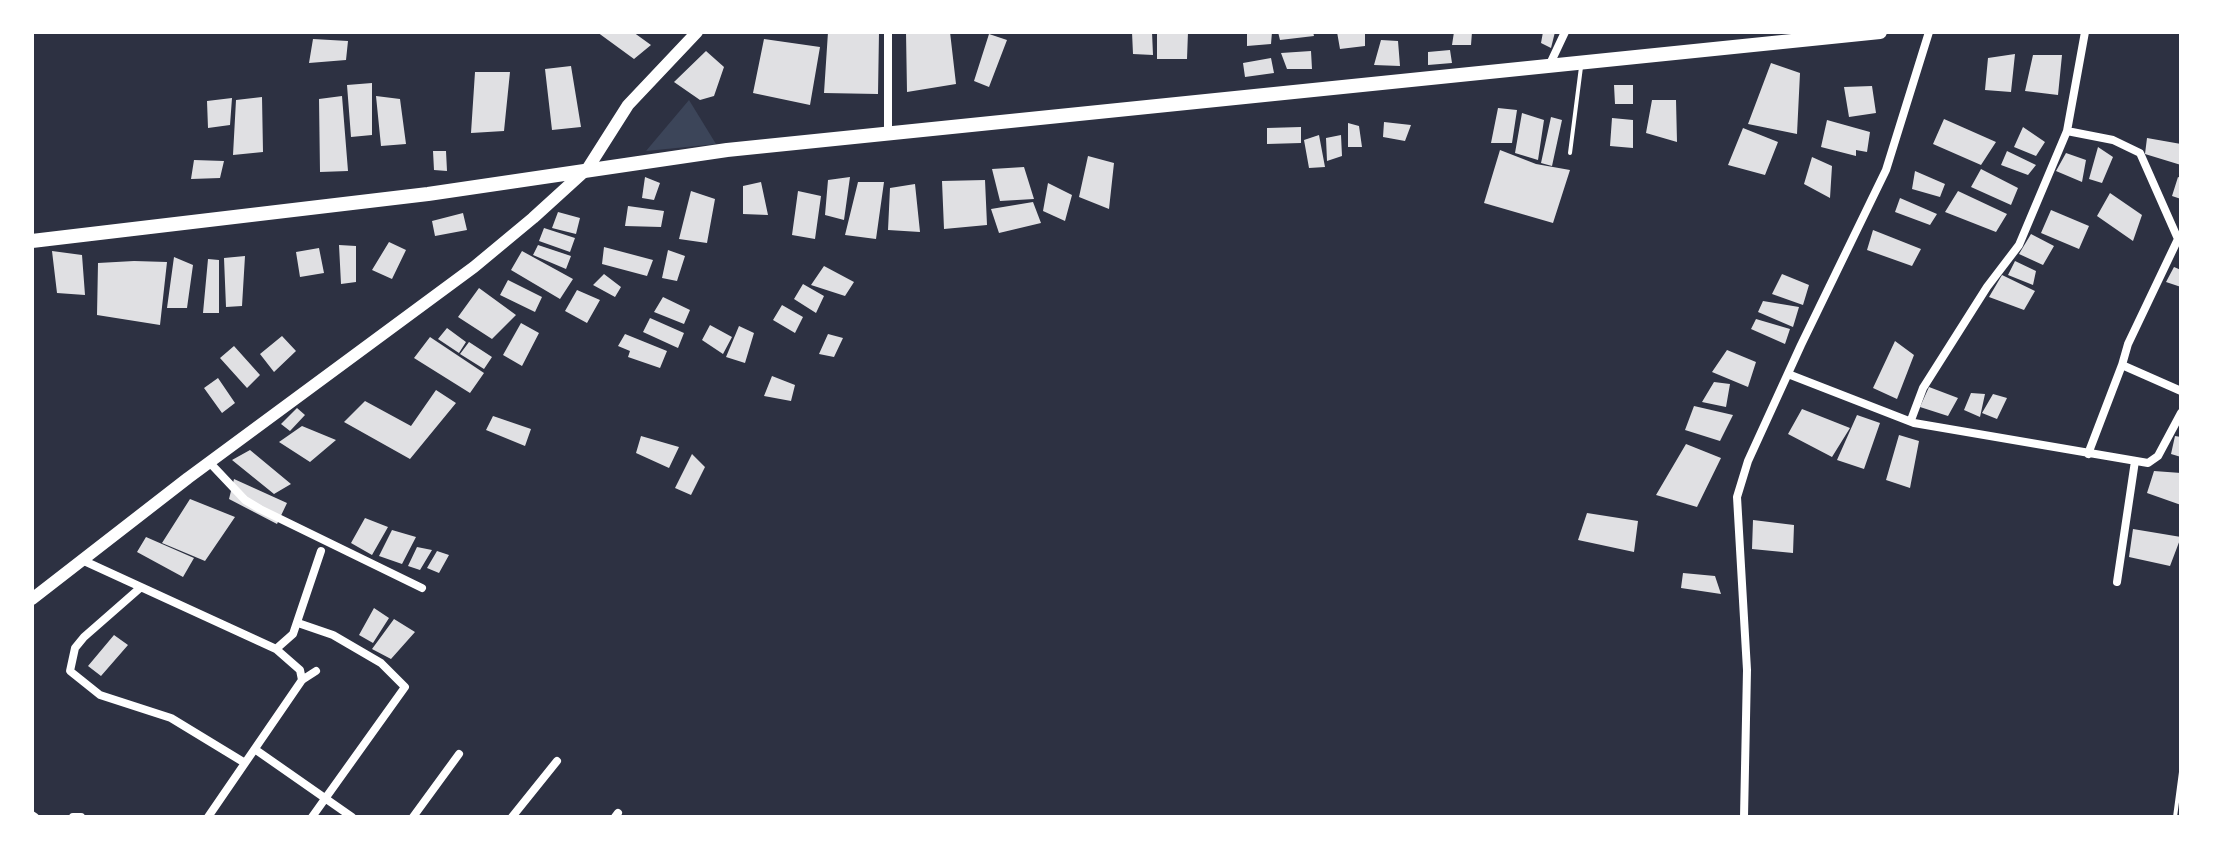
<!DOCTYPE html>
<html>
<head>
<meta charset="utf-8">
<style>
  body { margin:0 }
  #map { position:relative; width:2213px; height:849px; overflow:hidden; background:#2d3142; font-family:"Noto Sans",sans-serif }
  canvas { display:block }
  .frame { position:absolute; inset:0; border:34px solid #fff; pointer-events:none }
</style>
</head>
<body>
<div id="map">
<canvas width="2213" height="849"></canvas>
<div class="frame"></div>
</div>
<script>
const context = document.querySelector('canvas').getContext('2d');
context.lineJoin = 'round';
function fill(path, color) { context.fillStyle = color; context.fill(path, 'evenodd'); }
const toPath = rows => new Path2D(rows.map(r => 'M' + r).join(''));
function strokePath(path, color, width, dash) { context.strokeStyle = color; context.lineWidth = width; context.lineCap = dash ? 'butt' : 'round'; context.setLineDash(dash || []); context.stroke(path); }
fill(toPath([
  [689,100,716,144,646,151]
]), '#3c4559');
fill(toPath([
  [597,32,633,32,651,45,634,59],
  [828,32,879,32,878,94,824,93],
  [906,32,950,32,956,84,907,92],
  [1132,32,1152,32,1153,55,1133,54],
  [1157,32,1188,32,1187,59,1157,59],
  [1247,32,1272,32,1271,44,1247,46],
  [1278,32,1313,32,1314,36,1280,40],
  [1337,32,1365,32,1365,46,1340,49],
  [1454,32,1472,32,1471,45,1452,45],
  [1543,32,1555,32,1551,48,1541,43],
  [989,34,1007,40,989,87,974,81],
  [313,39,348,41,346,60,309,63],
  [764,39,820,47,810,105,753,93],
  [1381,40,1398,41,1400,66,1374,65],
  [1450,50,1452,63,1428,65,1428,52],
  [706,51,724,67,714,96,700,100,674,82],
  [1311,51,1312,69,1287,69,1281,53],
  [2015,54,2011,92,1985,90,1988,58],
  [2033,55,2062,55,2058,95,2025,91],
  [1271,58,1274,73,1245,77,1243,63],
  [1771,63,1800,73,1797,134,1748,124],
  [571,66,581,127,552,130,545,69],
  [475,72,510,72,504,131,471,133],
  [372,83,372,135,351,137,347,85],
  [1614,85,1633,85,1633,104,1615,104],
  [1872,86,1876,113,1849,117,1844,87],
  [342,96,348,171,320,172,319,99],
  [376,96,400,99,406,144,381,146],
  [262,97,263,152,233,155,236,100],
  [232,98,230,125,208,128,207,101],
  [1652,100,1676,100,1677,142,1646,133],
  [1498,108,1517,110,1512,143,1491,143],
  [1522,113,1544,120,1538,160,1515,153],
  [1551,117,1562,120,1552,166,1541,163],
  [1612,118,1633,120,1633,148,1610,146],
  [1944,119,1996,142,1981,165,1933,144],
  [1827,120,1870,132,1867,152,1856,150,1856,156,1821,147],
  [1384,122,1411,125,1405,141,1383,137],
  [1348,123,1359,126,1362,147,1348,147],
  [1301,127,1301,143,1267,144,1267,128],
  [2023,127,2045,142,2036,156,2014,147],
  [1743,128,1778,142,1765,175,1728,165],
  [1319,135,1325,167,1309,168,1304,140],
  [1341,135,1342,156,1327,161,1326,138],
  [2147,138,2181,144,2181,165,2145,154],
  [2098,147,2113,157,2102,183,2089,179],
  [1500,150,1536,164,1570,170,1553,223,1484,203],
  [433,151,446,151,447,171,434,170],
  [2007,151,2036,165,2028,175,2001,165],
  [2066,153,2086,160,2082,182,2056,171],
  [1088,156,1114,163,1109,209,1079,197],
  [1812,157,1832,166,1830,198,1804,184],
  [194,160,224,161,220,178,191,179],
  [1024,167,1034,199,1000,201,992,169],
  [1981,169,2018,188,2011,205,1971,187],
  [1915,171,1945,184,1940,197,1912,189],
  [645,177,660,183,654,200,642,198],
  [850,177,844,220,825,215,828,180],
  [2178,177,2181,178,2181,199,2172,196],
  [985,180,987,225,944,229,942,181],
  [761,182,768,215,743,214,743,186],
  [858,182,884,182,876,239,845,235],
  [1048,183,1072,195,1065,221,1043,211],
  [915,184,920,232,888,230,890,188],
  [691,191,715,199,707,243,679,239],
  [798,191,821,196,815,239,792,235],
  [1958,191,2007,214,1996,232,1945,212],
  [2110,193,2142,215,2133,241,2097,216],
  [1900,198,1937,214,1930,225,1895,212],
  [1033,202,1041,223,999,233,991,209],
  [628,206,664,211,661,227,625,226],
  [2051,210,2089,226,2079,249,2041,233],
  [558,212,580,218,576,234,552,228],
  [463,213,467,230,435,236,432,221],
  [544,228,575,238,570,252,539,241],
  [1873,230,1921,249,1912,266,1867,250],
  [2031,234,2054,246,2043,265,2019,254],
  [389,242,406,250,392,279,372,270],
  [339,245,356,246,356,282,341,284],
  [538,245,571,256,566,269,533,255],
  [604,247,653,260,647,276,602,264],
  [319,248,324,273,300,277,296,252],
  [668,250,685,256,677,281,662,278],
  [52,251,82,255,85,295,57,293],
  [522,251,573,279,560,299,511,270],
  [245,256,242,306,226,307,224,258],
  [174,257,193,265,187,308,167,308],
  [208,259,219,260,219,313,203,313],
  [134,261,167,262,160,325,97,315,98,263],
  [2015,261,2036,271,2033,285,2008,275],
  [824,266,854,282,845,296,811,285],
  [2174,267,2181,270,2181,287,2166,282],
  [604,274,621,287,615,297,593,285],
  [1782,274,1809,285,1803,305,1772,294],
  [2002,275,2035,291,2024,310,1989,297],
  [508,280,542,297,535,312,500,295],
  [803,284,824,296,816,313,794,299],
  [479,288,516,315,492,339,458,317],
  [577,290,600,300,587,323,565,311],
  [663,297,690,310,684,324,654,312],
  [1763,301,1799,307,1793,327,1758,312],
  [782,305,803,317,795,333,773,320],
  [650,318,684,333,678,348,643,332],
  [1756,319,1790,329,1785,344,1751,329],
  [521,323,539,333,522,366,503,355],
  [710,325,732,337,723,354,702,340],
  [739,326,754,333,745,363,726,357],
  [447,328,466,342,459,353,438,339],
  [625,334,667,351,660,368,628,357,630,351,618,346],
  [828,334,843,338,834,357,819,354],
  [282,336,296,351,274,372,260,354],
  [430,337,484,373,470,393,414,358],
  [1895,341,1914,355,1897,399,1873,388],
  [469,342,492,357,484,369,460,354],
  [234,346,260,375,247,388,220,358],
  [1727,350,1756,362,1748,387,1712,372],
  [772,376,795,385,791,401,764,396],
  [218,378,235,403,222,413,204,388],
  [1714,382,1730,384,1726,407,1702,402],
  [1929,387,1958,398,1948,416,1920,407],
  [436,390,456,403,410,459,344,422,365,401,411,426],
  [1971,393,1985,394,1980,417,1964,410],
  [1993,394,2007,398,1997,419,1982,413],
  [1694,406,1733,415,1720,441,1685,430],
  [297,408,305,415,290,431,281,424],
  [1802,409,1850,428,1832,457,1788,434],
  [1857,415,1880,423,1864,469,1837,460],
  [493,416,531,429,525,446,486,430],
  [302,426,336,440,310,462,279,442],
  [1899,435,1919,441,1910,488,1886,480],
  [641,436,679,447,669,468,636,453],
  [2175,436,2181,437,2181,457,2171,454],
  [1686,444,1721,458,1697,507,1656,495],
  [250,450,291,484,274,494,232,460],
  [692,454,705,467,691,495,675,488],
  [2154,471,2181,473,2181,505,2147,493],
  [234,479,287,503,277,524,229,499],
  [190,499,235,517,205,561,162,543],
  [1587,513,1638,521,1634,552,1578,540],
  [365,518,388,527,372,555,351,543],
  [1753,520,1794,525,1793,553,1752,549],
  [2133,529,2181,537,2170,566,2129,557],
  [392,530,416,537,402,564,379,556],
  [146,537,194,558,183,577,137,552],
  [417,547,432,550,420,570,408,566],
  [437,551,449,555,439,573,427,568],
  [1683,573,1715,576,1721,594,1681,588],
  [374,608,389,618,373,643,359,635],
  [394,619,415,632,391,659,372,649],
  [114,635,128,645,101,676,88,666]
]), '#e0e0e3');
strokePath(toPath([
  [1570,153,1581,67],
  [2175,817,2181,772]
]), '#fff', 4);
strokePath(toPath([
  [2085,32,2067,131,2113,140,2140,153,2178,239,2128,344,2122,365,2181,391],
  [1549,66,1565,32],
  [888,133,888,32],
  [1788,374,1914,423,2148,463,2158,456,2181,413],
  [1911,420,1923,388,1987,287,2019,245,2067,131],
  [2088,454,2122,365],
  [210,463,245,500,260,509,422,588],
  [82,560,276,649,293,634,321,551],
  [2117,582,2135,461],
  [140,588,84,637,75,648,70,671,100,695,171,718,245,763],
  [298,623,333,635,381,663,405,687,312,817],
  [276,649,300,670,302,680],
  [256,750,352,817],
  [32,815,35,817],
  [73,817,81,817],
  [208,817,302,680,316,671],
  [413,817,459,754],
  [512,817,557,761],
  [615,817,618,813],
  [1744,817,1747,670,1737,497,1748,461,1801,345,1886,170,1929,32]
]), '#fff', 8);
strokePath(toPath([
  [32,599,188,478,474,267,533,218,588,168,628,105,697,32]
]), '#fff', 12);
strokePath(toPath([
  [32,241,428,194,727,150,1880,32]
]), '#fff', 14);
</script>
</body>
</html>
